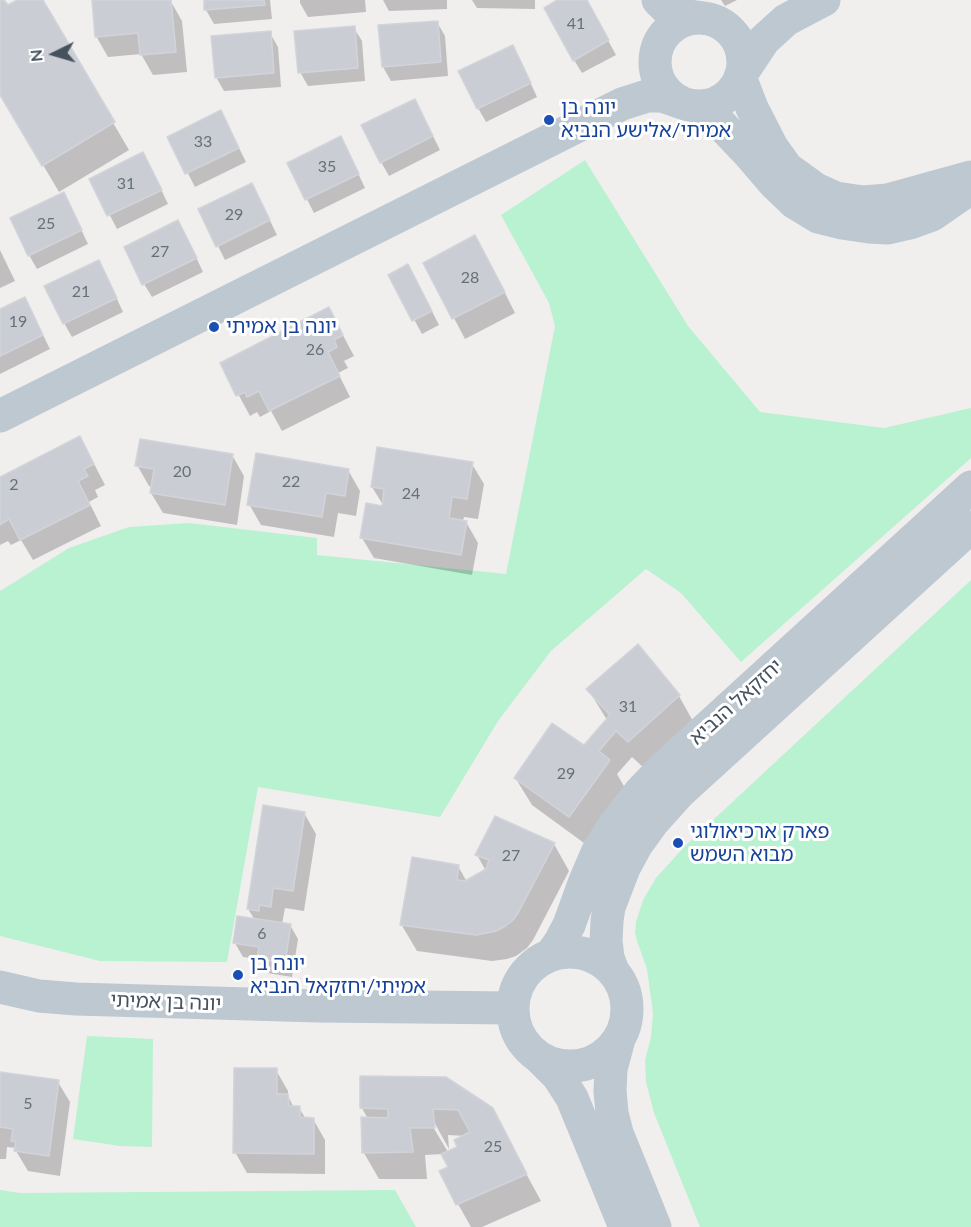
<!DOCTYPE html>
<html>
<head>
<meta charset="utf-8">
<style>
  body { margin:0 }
  #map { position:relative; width:971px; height:1227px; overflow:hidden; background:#f1eeee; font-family:Lato,sans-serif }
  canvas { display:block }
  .north { position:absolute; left:24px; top:24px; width:60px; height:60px; -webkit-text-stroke:4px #fff; paint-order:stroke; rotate:265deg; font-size:16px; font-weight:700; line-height:24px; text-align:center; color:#45515d }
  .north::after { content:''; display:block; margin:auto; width:21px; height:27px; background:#45515d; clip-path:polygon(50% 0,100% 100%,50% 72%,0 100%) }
</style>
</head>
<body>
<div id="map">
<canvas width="971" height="1227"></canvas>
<div class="north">N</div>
</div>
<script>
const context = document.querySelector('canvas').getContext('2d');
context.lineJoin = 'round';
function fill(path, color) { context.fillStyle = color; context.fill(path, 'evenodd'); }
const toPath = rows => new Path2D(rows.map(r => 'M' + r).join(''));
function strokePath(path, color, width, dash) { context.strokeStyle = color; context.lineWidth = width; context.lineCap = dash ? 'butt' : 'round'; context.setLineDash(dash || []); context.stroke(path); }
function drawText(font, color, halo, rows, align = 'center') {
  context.font = font + ' Lato,"Noto Sans Hebrew",sans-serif'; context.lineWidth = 6; context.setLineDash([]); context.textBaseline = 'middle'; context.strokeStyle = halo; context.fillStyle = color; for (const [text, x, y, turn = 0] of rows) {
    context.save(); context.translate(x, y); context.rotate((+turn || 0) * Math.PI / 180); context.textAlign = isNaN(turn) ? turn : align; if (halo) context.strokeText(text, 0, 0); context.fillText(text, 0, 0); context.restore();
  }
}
fill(toPath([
  [585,160,688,326,760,412,884,428,971,408,971,458,741,662,681,593,646,569,551,651,498,721,440,817,258,787,227,962,100,961,0,936,0,591,69,548,129,527,189,523,317,538,317,555,506,574,555,326,549,303,501,215],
  [971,580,971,1227,700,1227,654,1113,646,1082,645,1060,651,1037,653,1013,647,969,637,941,635,932,636,922,643,900,656,878,684,847],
  [87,1036,153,1039,152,1147,120,1146,73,1139],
  [0,1190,20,1193,395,1190,416,1227,0,1227]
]), '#b8f2d0');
fill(toPath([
  [0,0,3,0,7,7,20,0,41,0,129,150,59,192,0,92],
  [93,0,170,0,182,21,187,72,153,75,141,54,108,57,96,36],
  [205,0,270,0,272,19,214,24,206,10],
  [300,0,365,0,366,12,308,17,300,3],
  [383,0,447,0,447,9,389,11],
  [472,0,535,0,535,9,477,8],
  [560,0,586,0,616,55,582,73,574,60],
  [721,0,737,0,725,6],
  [437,22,445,36,448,76,391,81,383,67],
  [354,28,362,41,365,81,308,86,300,72],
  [270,33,278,47,281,87,224,91,216,77],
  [520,60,537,97,486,122,478,108],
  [221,112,246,162,195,187,169,137],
  [422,114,440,150,389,176,381,162],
  [348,152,365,188,314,213,289,164],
  [151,168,168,204,117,229,91,179],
  [259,198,277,235,225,260,200,210],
  [71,208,88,244,37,269,29,255],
  [186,236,203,272,152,297,144,284],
  [0,250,15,281,0,288],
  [487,257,515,313,465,339,425,263],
  [106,275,123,312,72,337,64,323],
  [390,275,416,280,439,325,422,334],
  [329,309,354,356,344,361,348,368,338,373,350,397,282,431,271,411,260,417,257,412,250,416,222,364],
  [0,311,32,313,50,349,0,374],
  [232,455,244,476,237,525,163,513,151,493,152,487,149,486,137,465],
  [91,458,105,485,95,490,98,497,89,502,101,526,33,560,21,540,11,545,8,541,0,545,0,479],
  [472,464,484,484,478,519,464,517,463,521,466,522,478,543,472,575,374,558,362,538,385,508,372,487],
  [348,470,360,491,356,516,338,513,334,537,261,525,249,504],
  [588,689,679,696,694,723,644,768,632,757,617,774,625,788,584,843,532,805,516,779,584,747,607,720],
  [304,813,316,834,304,911,285,908,282,924,290,925,298,939,292,977,267,973,259,959,243,957,235,943,255,920,248,909],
  [554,844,569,871,533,940,527,948,516,956,507,959,492,961,417,951,401,924,458,866,467,882,486,871,477,855],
  [276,1070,288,1091,288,1096,294,1108,299,1108,306,1119,313,1119,325,1140,325,1174,247,1173,235,1152],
  [0,1074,58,1082,70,1102,60,1176,28,1171,16,1151,16,1148,7,1147,6,1159,0,1159],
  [362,1108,491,1109,541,1201,482,1227,471,1227,458,1204,450,1168,443,1154,425,1155,427,1179,379,1179,364,1153,368,1119],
  [433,1120,449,1149,448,1135,466,1136,459,1147,448,1152,430,1122]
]), '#0003');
const building = toPath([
  [0,0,4,0,8,5,17,0,43,0,115,122,42,166,0,95,0,0],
  [92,0,171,0,176,52,140,55,138,33,95,37,92,0],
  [204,0,264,0,265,5,204,10,204,0],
  [557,0,587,0,609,40,573,61,544,8,557,0],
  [438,21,441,62,382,67,378,25,438,21],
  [355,26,358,68,298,73,294,31,355,26],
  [271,31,274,73,215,78,211,36,271,31],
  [513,45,531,83,477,109,458,71,513,45],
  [415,99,433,136,380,163,361,125,415,99],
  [221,110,239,148,185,174,167,137,221,110],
  [341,136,359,174,305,200,287,163,341,136],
  [143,152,162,190,107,216,89,179,143,152],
  [252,183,270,220,216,247,198,209,252,183],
  [64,192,82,230,28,256,10,218,64,192],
  [178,220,197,258,142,285,124,247,178,220],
  [475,235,505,292,452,319,423,263,475,235],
  [99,260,117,298,63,324,44,286,99,260],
  [408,264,432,311,412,321,388,275,408,264],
  [25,297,43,335,0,356,0,309,25,297],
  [329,307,343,335,334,340,337,347,328,352,340,376,269,411,259,391,247,397,245,392,236,396,220,363,329,307],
  [80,436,94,464,84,469,88,476,78,481,90,505,20,540,9,519,0,525,0,477,80,436],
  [140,439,233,454,225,505,150,493,154,469,135,466,140,439],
  [377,447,473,462,467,499,452,497,449,518,467,521,461,555,360,538,366,503,382,506,384,489,371,487,377,447],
  [256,453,349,469,345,496,326,493,322,517,247,505,256,453],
  [638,644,680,695,628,742,616,731,599,751,610,760,569,817,514,778,552,723,584,745,610,715,586,689,638,644],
  [263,805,305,812,293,891,273,888,271,907,259,905,259,911,247,909,263,805],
  [495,816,555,843,518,913,512,921,504,927,496,931,476,935,400,925,412,857,459,865,457,880,465,881,486,869,489,860,475,855,495,816],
  [237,916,291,924,285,963,257,959,259,947,233,943,237,916],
  [234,1068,277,1068,277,1094,288,1094,289,1106,300,1106,300,1117,314,1118,314,1154,233,1153,234,1068],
  [0,1072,59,1080,49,1156,14,1151,16,1142,11,1141,13,1129,0,1127,0,1072],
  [360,1076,446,1077,493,1108,527,1174,456,1205,439,1171,448,1167,441,1154,457,1147,454,1140,470,1132,458,1110,433,1109,435,1128,410,1128,413,1152,362,1153,361,1117,388,1118,388,1109,360,1108,360,1076]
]);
fill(building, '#cacdd3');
strokePath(building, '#d1d4da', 1.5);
strokePath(toPath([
  [658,0,668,10,674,14,704,18],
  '655 62a44 44 0 1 1 88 0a44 44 0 1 1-88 0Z',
  [742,73,764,40,786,20,824,0],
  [740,77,752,108,772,147,787,168,816,189,836,198,863,202,888,200,971,177],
  [696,107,712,115,750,155,774,183,795,203,818,217,842,223,869,227,888,228,910,223,932,215,971,188],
  [0,416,622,104,647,96,662,96,682,103],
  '513 1009a57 57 0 1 1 114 0a57 57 0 1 1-114 0Z',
  [551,955,560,942,569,925,585,881,597,853,613,827,641,791,660,771,971,487],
  [613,971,608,958,606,941,607,921,609,907,624,868,637,844,653,822,680,792,971,527],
  [0,987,39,996,76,999,318,1006,512,1008],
  [619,1039,611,1069,610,1091,612,1113,617,1133,655,1227],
  [540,1058,558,1076,572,1098,625,1227]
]), '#bdc8d1', 33);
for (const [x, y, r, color] of [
  [549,120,6,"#1a4fb4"],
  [214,327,6,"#1a4fb4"],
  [678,843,6,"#1a4fb4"],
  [238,975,6,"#1a4fb4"]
]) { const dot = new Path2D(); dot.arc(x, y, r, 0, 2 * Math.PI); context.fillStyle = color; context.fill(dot); strokePath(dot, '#fff', 2); }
drawText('16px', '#66707a', null, [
  ["41",576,24],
  ["33",203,142],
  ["35",327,167],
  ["31",126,184],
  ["29",234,215],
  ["25",46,224],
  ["27",160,252],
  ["28",470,278],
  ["21",81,292],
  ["19",18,322],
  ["26",315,350],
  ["20",182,472],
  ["22",291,482],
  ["2",14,485],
  ["24",411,494],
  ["31",628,707],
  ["29",566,774],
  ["27",511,856],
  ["6",262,934],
  ["5",28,1104],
  ["25",493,1147]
]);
drawText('20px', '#164399', '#fff', [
  ["יונה בן",561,108],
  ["אמיתי/אלישע הנביא",561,131],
  ["יונה בן אמיתי",226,327],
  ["פארק ארכיאולוגי",690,832],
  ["מבוא השמש",690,855],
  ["יונה בן",250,964],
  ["אמיתי/יחזקאל הנביא",250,987]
], 'left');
drawText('20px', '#45515d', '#fff', [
  ["יחזקאל הנביא",736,702,-42],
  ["יונה בן אמיתי",166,1002,2]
]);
</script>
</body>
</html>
